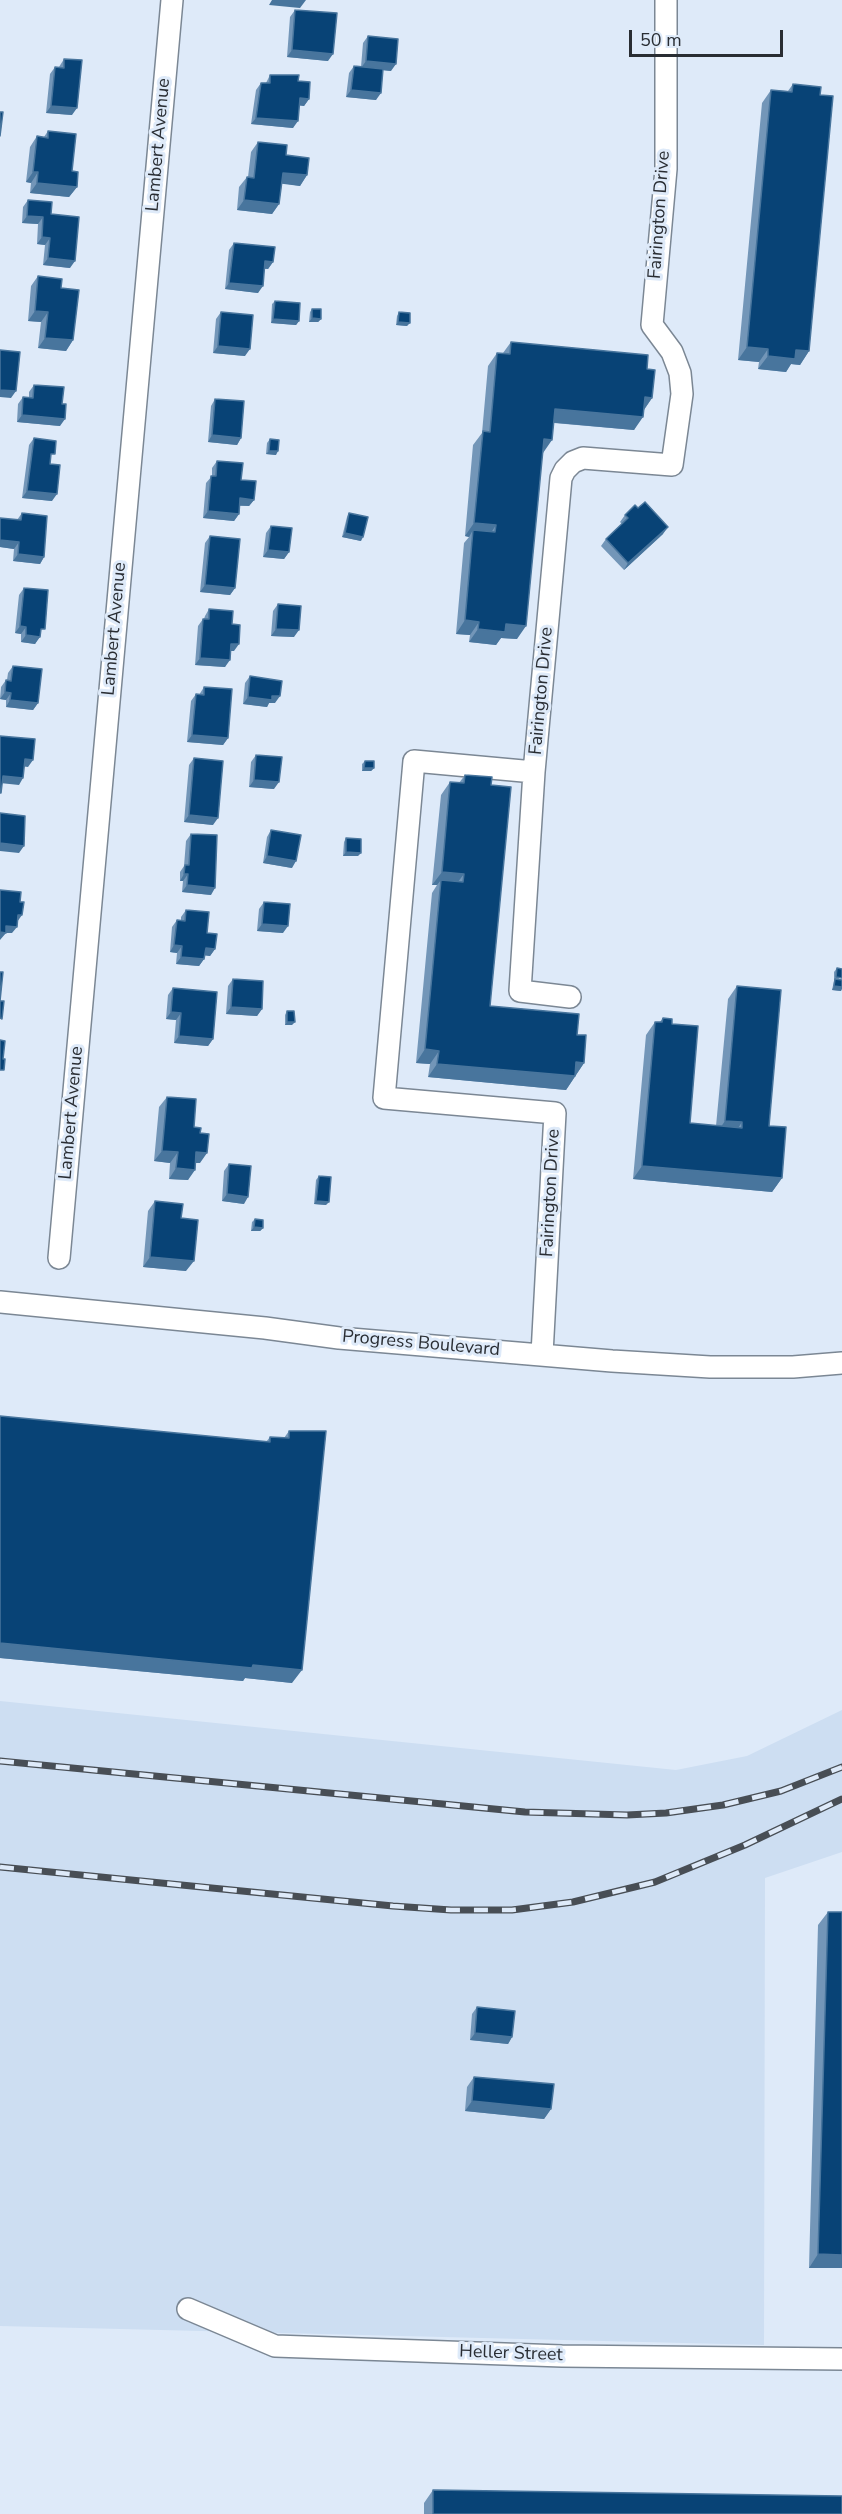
<!DOCTYPE html>
<html>
<head>
<meta charset="utf-8">
<style>
  body { margin:0 }
  #map { position:relative; width:842px; height:2514px; overflow:hidden; background:#deeaf9; font-family:"Nunito Sans",sans-serif }
  canvas { display:block }
  .scale { position:absolute; left:629px; top:30px; width:154px; height:27px; box-sizing:border-box; border:3px solid #292d33; border-top:0; padding-left:8px; font-size:18px; line-height:21px; white-space:nowrap; color:#292d33; -webkit-text-stroke:4px #deeaf9; paint-order:stroke }
</style>
</head>
<body>
<div id="map">
<canvas width="842" height="2514"></canvas>
<div class="scale">50 m</div>
</div>
<script>
const context = document.querySelector('canvas').getContext('2d');
context.lineJoin = 'round';
function fill(path, color) { context.fillStyle = color; context.fill(path, 'evenodd'); }
const toPath = rows => new Path2D(rows.map(r => 'M' + r).join(''));
function strokePath(path, color, width, dash) { context.strokeStyle = color; context.lineWidth = width; context.lineCap = dash ? 'butt' : 'round'; context.setLineDash(dash || []); context.stroke(path); }
function drawText(font, color, halo, rows, align = 'center') {
  context.font = font + ' "Nunito Sans",sans-serif'; context.lineWidth = 6; context.setLineDash([]); context.textBaseline = 'middle'; context.strokeStyle = halo; context.fillStyle = color; for (const [text, x, y, turn = 0] of rows) {
    context.save(); context.translate(x, y); context.rotate((+turn || 0) * Math.PI / 180); context.textAlign = isNaN(turn) ? turn : align; if (halo) context.strokeText(text, 0, 0); context.fillText(text, 0, 0); context.restore();
  }
}
fill(toPath([
  [0,1701,676,1770,747,1756,842,1710,842,1852,765,1878,764,2345,0,2326]
]), '#cddef2');
const minor = toPath([
  [534,772,520,991,570,997],
  [59,1258,172,0],
  [0,1302,265,1328,339,1338,612,1361,710,1367,793,1367,842,1363],
  [542,1354,555,1113,384,1098,414,761,534,772,561,478,565,470,573,462,583,458,672,465,682,394,680,373,672,352,652,325,666,169,666,0],
  [188,2309,275,2346,562,2356,842,2359]
]);
strokePath(minor, '#7b8794', 24);
strokePath(minor, '#fff', 21);
const rail = toPath([
  [0,1761,525,1812,627,1815,666,1813,723,1805,781,1791,842,1767],
  [0,1867,393,1906,451,1910,512,1910,573,1902,655,1882,745,1845,842,1799]
]);
strokePath(rail, '#484e55', 7);
strokePath(rail, '#deeaf9', 4.5, [14]);
fill(toPath([
  [295,10,328,61,287,57,290,17],
  [368,36,391,71,383,70,376,100,346,97,349,73,354,66,361,67,363,43],
  [64,59,72,115,46,113,50,74,55,67,59,67],
  [270,75,298,81,309,99,304,106,299,105,293,128,251,124,256,90,261,83,266,83],
  [793,84,820,95,809,351,800,365,791,364,786,372,758,369,759,362,738,360,762,103,771,90,788,91],
  [48,131,72,171,77,187,69,197,30,193,31,183,26,182,30,147,37,136,44,137],
  [258,142,286,155,307,175,300,186,282,183,279,204,272,214,237,210,239,187,247,177,248,177,251,152],
  [28,200,51,214,70,268,43,265,45,245,37,244,38,224,22,223,23,207],
  [234,243,273,262,268,269,265,269,258,293,225,289,229,250],
  [38,276,61,288,73,340,66,351,38,348,41,322,28,321,31,286],
  [275,301,299,321,296,325,271,323,272,304],
  [312,309,321,319,318,322,309,322,310,312],
  [221,312,245,356,213,353,216,319],
  [399,312,407,326,396,325,397,316],
  [511,342,647,369,652,398,644,410,634,430,554,423,542,453,517,639,501,638,496,645,469,642,470,635,456,634,464,543,469,537,465,536,473,445,482,433,488,366,497,353,503,353],
  [34,385,62,404,60,426,17,422,18,404,23,397,29,398,29,392],
  [215,399,241,438,237,445,208,442,211,406],
  [34,438,52,501,22,498,29,445],
  [270,439,276,455,266,454,267,443],
  [217,461,241,480,254,500,249,506,239,506,239,514,234,521,203,518,206,483,212,476,212,468],
  [638,508,663,534,624,570,601,546,606,539,622,524,620,522,625,515],
  [22,513,44,557,40,564,13,561,14,549,0,547,0,518,17,520],
  [349,513,361,541,342,537,347,517],
  [271,526,289,552,284,559,263,557,266,533],
  [210,536,235,588,230,595,200,592,205,543],
  [24,588,40,635,35,644,21,642,21,634,15,633,19,595],
  [278,604,294,637,271,636,273,611],
  [209,609,232,624,234,651,230,651,225,667,195,665,198,626,203,619,204,619,205,616],
  [13,666,38,703,33,710,6,707,6,700,0,699,1,687,6,680,7,680,8,673],
  [250,676,275,703,269,703,267,707,243,704,245,683],
  [204,687,228,738,223,745,187,742,191,701,196,694,199,695],
  [256,755,274,789,249,787,251,762],
  [194,758,213,825,184,822,189,765],
  [365,761,374,768,371,771,362,771,362,764],
  [465,775,491,785,490,1006,577,1035,584,1063,566,1090,428,1077,430,1064,416,1063,432,893,437,885,432,885,441,795,450,782,459,783],
  [271,830,292,868,263,863,267,837],
  [191,834,211,895,182,892,183,881,180,881,180,872,184,866,186,841],
  [346,838,358,856,343,856,344,842],
  [264,902,283,933,257,931,259,909],
  [186,910,207,933,215,949,210,956,205,955,204,959,199,966,176,964,177,953,170,952,172,927,177,920,181,920,181,917],
  [837,968,841,991,832,990,834,981,834,972],
  [233,979,262,1009,257,1016,226,1014,228,986],
  [737,986,782,1178,772,1192,633,1179,646,1035,655,1022,660,1022,663,1018,672,1024,690,1123,716,1126,728,999],
  [173,988,213,1039,208,1046,174,1043,176,1020,166,1019,168,995],
  [287,1011,292,1025,285,1025,285,1015],
  [167,1097,194,1127,200,1133,200,1163,195,1163,188,1180,169,1179,170,1163,154,1161,159,1107],
  [229,1164,244,1204,222,1201,224,1171],
  [319,1176,326,1205,314,1204,316,1180],
  [155,1201,181,1218,186,1271,143,1267,148,1211],
  [255,1219,263,1228,260,1231,251,1231,252,1222],
  [0,1416,266,1442,270,1437,284,1438,289,1431,292,1683,245,1678,243,1681,0,1658],
  [828,1912,842,2268,809,2268,818,1925],
  [477,2007,512,2037,508,2044,470,2040,472,2014],
  [474,2077,551,2109,544,2119,465,2111,467,2087],
  [433,2490,842,2514,424,2514,424,2503]
]), '#7396b8');
fill(toPath([
  [272,0,306,0,300,8,269,5],
  [292,50,333,54,328,61,287,57],
  [366,61,396,64,391,71,361,68],
  [351,90,381,93,376,100,346,97],
  [300,98,309,99,304,106,295,105],
  [51,106,77,108,72,115,46,113],
  [256,118,298,121,293,128,251,124],
  [33,172,38,172,31,183,26,182],
  [283,173,307,175,300,186,276,183],
  [37,183,77,187,69,197,30,193],
  [244,200,279,204,272,214,237,210],
  [27,216,43,217,38,224,22,223],
  [42,237,50,238,45,245,37,244],
  [48,258,75,261,70,268,43,265],
  [265,261,273,262,268,269,261,268],
  [229,283,263,286,258,293,225,289],
  [35,311,48,312,41,322,28,321],
  [312,318,321,319,318,322,309,322],
  [273,319,299,321,296,325,271,323],
  [398,322,410,323,407,326,396,325],
  [45,338,73,340,66,351,38,348],
  [218,346,250,349,245,356,213,353],
  [747,347,768,349,759,362,738,360],
  [796,350,809,351,800,365,791,364,786,372,758,369,768,356],
  [0,390,16,391,11,398,0,397],
  [645,397,652,398,643,411],
  [555,409,643,417,634,430,546,422],
  [22,415,65,419,60,426,17,422],
  [212,435,241,438,237,445,208,442],
  [544,439,552,440,543,453],
  [269,451,278,451,276,455,266,454],
  [27,491,57,494,52,501,22,498],
  [240,498,254,500,249,506,235,505],
  [208,511,239,514,234,521,203,518],
  [474,523,496,525,487,539,473,530,469,537,465,536],
  [668,527,663,534,624,570,628,563],
  [345,533,363,537,361,541,342,537],
  [0,540,19,542,14,549,0,547],
  [268,550,289,552,284,559,263,557],
  [18,554,44,557,40,564,13,561],
  [205,585,235,588,230,595,200,592],
  [465,620,479,622,470,635,456,634],
  [506,624,526,626,517,639,501,638,496,645,469,642,478,629],
  [20,626,26,627,21,634,15,633],
  [276,629,299,630,294,637,271,636],
  [26,635,40,637,35,644,21,642],
  [231,644,239,644,234,651,226,651],
  [200,658,230,660,225,667,195,665],
  [5,692,11,693,6,700,0,699],
  [272,696,280,696,275,703,269,703,267,707,243,704,248,697],
  [10,700,38,703,33,710,6,707],
  [192,735,228,738,223,745,187,742],
  [25,759,33,760,28,767,20,766],
  [364,768,374,768,371,771,362,771],
  [3,776,23,778,19,785,0,783],
  [254,780,279,782,274,789,249,787],
  [189,815,218,818,213,825,184,822],
  [0,843,24,846,19,853,0,851],
  [346,852,361,853,358,856,343,856],
  [267,856,296,861,292,868,263,863],
  [442,872,464,874,454,887,441,880,437,885,432,885],
  [184,874,188,874,183,881,180,881],
  [187,885,215,888,211,895,182,892],
  [18,915,22,915,17,922],
  [262,924,288,926,283,933,257,931],
  [6,926,17,927,12,933,6,933,0,940,0,932],
  [174,945,182,946,177,953,170,952],
  [206,948,215,949,210,956,201,955],
  [181,957,204,959,199,966,176,964],
  [834,986,842,987,842,989,841,991,832,990],
  [231,1007,262,1009,257,1016,226,1014],
  [171,1012,181,1013,176,1020,166,1019],
  [287,1022,295,1022,292,1025,285,1025],
  [179,1036,213,1039,208,1046,174,1043],
  [425,1049,439,1051,430,1064,416,1063],
  [576,1062,584,1063,566,1090,428,1077,437,1064],
  [725,1121,742,1122,733,1136,716,1134],
  [162,1151,178,1152,170,1163,154,1161],
  [196,1152,207,1153,200,1163,189,1163],
  [642,1166,782,1178,772,1192,633,1179],
  [176,1168,195,1170,188,1180,169,1179],
  [227,1194,248,1197,244,1204,222,1201],
  [316,1201,329,1202,326,1205,314,1204],
  [254,1227,263,1228,260,1231,251,1231],
  [150,1257,194,1261,186,1271,143,1267],
  [0,1643,253,1665,302,1670,292,1683,245,1678,243,1681,0,1658],
  [475,2033,512,2037,508,2044,470,2040],
  [472,2101,551,2109,544,2119,465,2111],
  [818,2254,842,2255,842,2268,809,2268]
]), '#48759d');
const building = toPath([
  [295,10,337,13,333,54,292,50,295,10],
  [368,36,398,39,396,64,366,61,368,36],
  [64,59,82,60,77,108,51,106,55,67,64,68,64,59],
  [354,66,383,69,381,93,351,90,354,66],
  [270,75,299,75,298,81,310,82,309,99,300,98,298,121,256,118,261,83,270,83,270,75],
  [793,84,821,87,820,95,833,96,809,351,796,350,795,359,768,356,768,349,747,347,771,90,792,92,793,84],
  [0,112,3,112,0,136,0,112],
  [48,131,76,134,72,171,78,172,77,187,37,183,38,172,33,172,37,136,48,138,48,131],
  [258,142,287,145,286,155,309,158,307,175,283,173,279,204,244,200,247,177,254,178,258,142],
  [28,200,52,202,51,214,79,217,75,261,48,258,50,238,42,237,43,217,27,216,28,200],
  [234,243,275,247,273,262,265,261,263,286,229,283,234,243],
  [38,276,62,279,61,288,79,290,73,340,45,338,48,312,35,311,38,276],
  [275,301,300,303,299,321,273,319,275,301],
  [312,309,321,309,321,319,312,318,312,309],
  [221,312,253,315,250,349,218,346,221,312],
  [399,312,410,313,410,323,398,322,399,312],
  [511,342,648,355,647,369,655,370,652,398,645,397,643,417,555,409,552,440,544,439,526,626,506,624,505,632,478,629,479,622,465,620,473,530,495,532,496,525,474,523,483,431,490,432,497,353,510,354,511,342],
  [0,350,20,352,16,391,0,390,0,350],
  [34,385,64,387,62,404,66,404,65,419,22,415,23,397,33,398,34,385],
  [215,399,244,401,241,438,212,435,215,399],
  [34,438,56,441,55,454,51,454,50,464,60,465,57,494,27,491,34,438],
  [270,439,279,440,278,451,269,451,270,439],
  [217,461,243,463,241,480,256,481,254,500,240,498,239,514,208,511,211,476,216,476,217,461],
  [645,502,668,527,628,563,606,539,628,518,625,515,635,505,638,508,645,502],
  [22,513,47,516,44,557,18,554,19,542,0,540,0,518,21,520,22,513],
  [349,513,368,517,363,537,345,533,349,513],
  [271,526,292,528,289,552,268,550,271,526],
  [210,536,240,539,235,588,205,585,210,536],
  [24,588,48,590,45,629,41,629,40,637,26,635,26,627,20,626,24,588],
  [278,604,301,606,299,630,276,629,278,604],
  [209,609,233,611,232,624,240,625,239,644,231,644,230,660,200,658,203,619,209,619,209,609],
  [13,666,42,669,38,703,10,700,11,693,5,692,6,680,11,681,13,666],
  [250,676,282,681,280,696,272,696,272,700,248,697,250,676],
  [204,687,232,689,228,738,192,735,196,694,204,695,204,687],
  [0,736,35,739,33,760,25,759,23,778,3,776,1,793,0,793,0,736],
  [256,755,282,757,279,782,254,780,256,755],
  [194,758,223,761,218,818,189,815,194,758],
  [365,761,374,761,374,768,364,768,365,761],
  [465,775,492,777,491,785,511,787,490,1006,579,1014,577,1035,586,1035,584,1063,576,1062,575,1076,437,1064,439,1051,425,1049,441,880,463,882,464,874,442,872,450,782,464,783,465,775],
  [0,813,25,816,24,846,0,843,0,813],
  [271,830,301,835,296,861,267,856,271,830],
  [191,834,217,835,215,888,187,885,188,874,184,874,185,865,189,865,191,834],
  [346,838,361,839,361,853,346,852,346,838],
  [0,890,21,892,20,902,24,902,22,915,18,915,17,927,6,926,6,933,0,932,0,890],
  [264,902,290,904,288,926,262,924,264,902],
  [186,910,209,912,207,933,217,934,215,949,206,948,204,959,181,957,182,946,174,945,177,920,185,921,186,910],
  [837,968,842,969,842,978,836,977,837,968],
  [0,972,3,972,0,1001,4,1001,2,1019,0,1018,0,972],
  [233,979,263,981,262,1009,231,1007,233,979],
  [835,979,842,980,842,987,834,986,835,979],
  [737,986,781,990,769,1126,786,1127,782,1178,642,1166,655,1022,662,1022,663,1018,672,1019,672,1024,698,1026,690,1123,742,1128,742,1122,725,1121,737,986],
  [173,988,217,992,213,1039,179,1036,181,1013,171,1012,173,988],
  [287,1011,294,1011,295,1022,287,1022,287,1011],
  [0,1040,5,1041,3,1059,5,1059,4,1070,0,1070,0,1040],
  [167,1097,196,1099,194,1127,201,1128,200,1133,209,1134,207,1153,196,1152,195,1170,176,1168,178,1152,162,1151,167,1097],
  [229,1164,251,1166,248,1197,227,1194,229,1164],
  [319,1176,331,1177,329,1202,316,1201,319,1176],
  [155,1201,183,1204,181,1218,198,1220,194,1261,150,1257,155,1201],
  [255,1219,263,1220,263,1228,254,1227,255,1219],
  [0,1416,270,1442,270,1437,289,1438,289,1431,326,1431,302,1670,253,1665,252,1668,0,1643,0,1416],
  [828,1912,842,1912,842,2255,818,2254,828,1912],
  [477,2007,515,2011,512,2037,475,2033,477,2007],
  [474,2077,554,2084,551,2109,472,2101,474,2077],
  [433,2490,842,2496,842,2514,433,2514,433,2490]
]);
fill(building, '#084376');
strokePath(building, '#48759d', 1.5);
drawText('18px', '#292d33', '#deeaf9', [
  ["Lambert Avenue",159,145,-85],
  ["Fairington Drive",660,215,-86],
  ["Lambert Avenue",115,629,-85],
  ["Fairington Drive",542,691,-85],
  ["Lambert Avenue",72,1113,-85],
  ["Fairington Drive",551,1193,-87],
  ["Progress Boulevard",421,1344,5],
  ["Heller Street",511,2354,2]
]);
</script>
</body>
</html>
